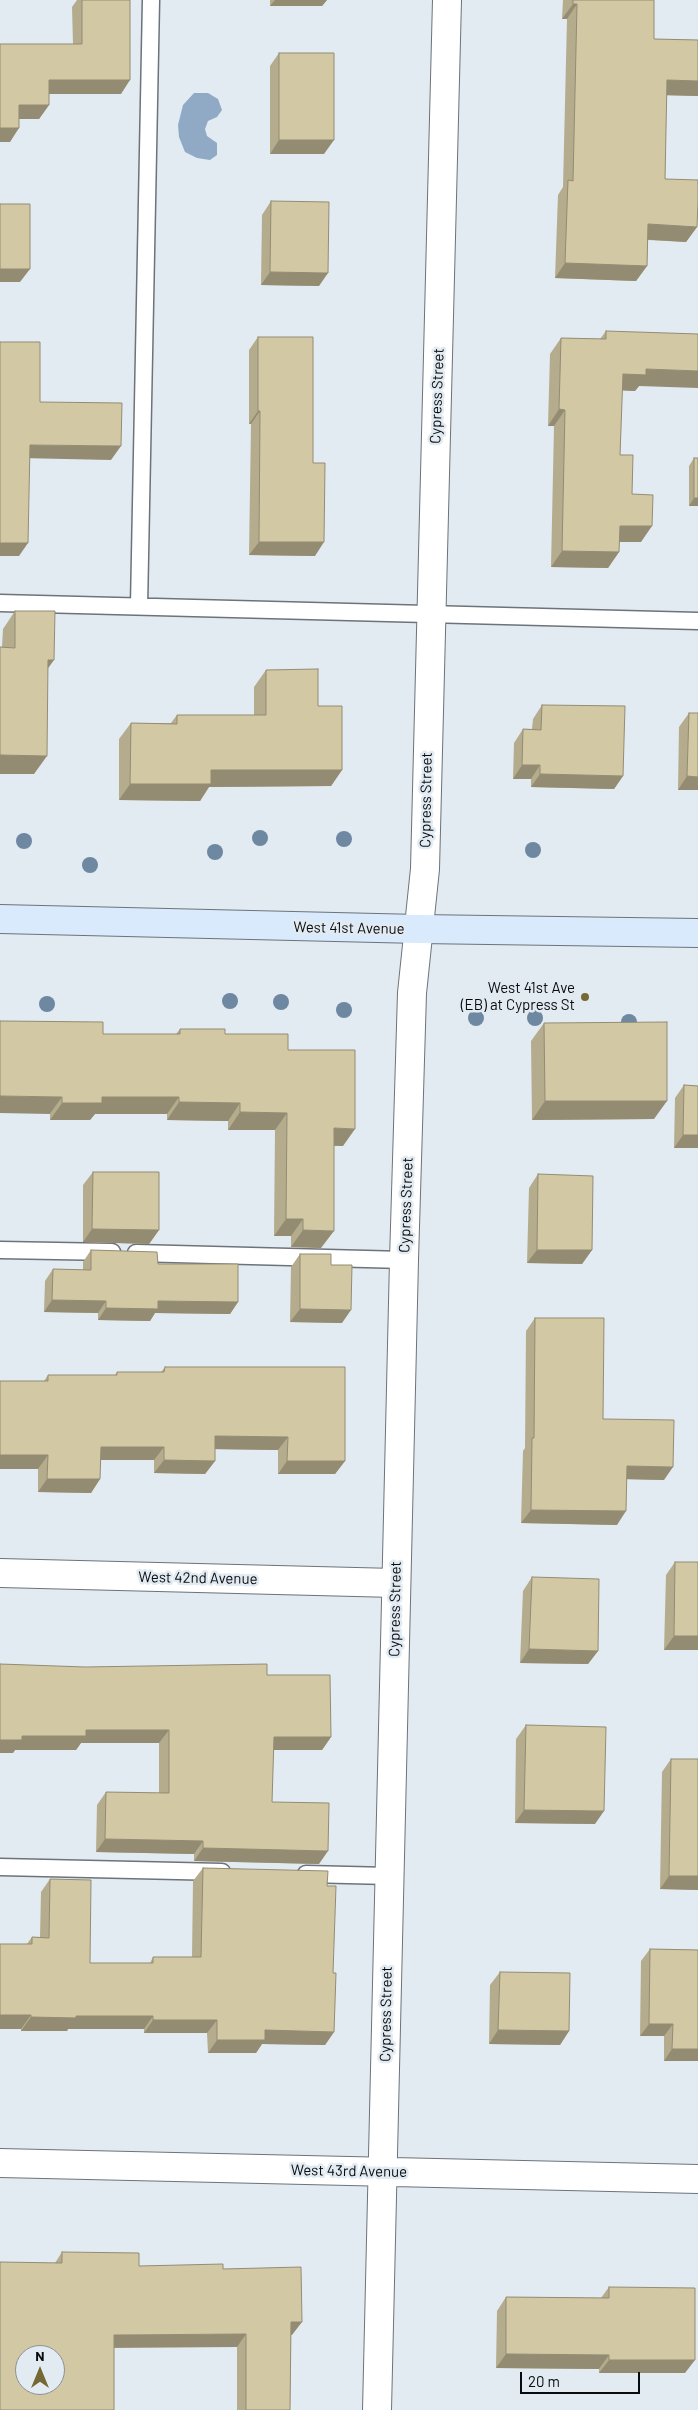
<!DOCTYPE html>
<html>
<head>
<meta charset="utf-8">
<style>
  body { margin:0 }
  #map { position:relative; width:698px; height:2410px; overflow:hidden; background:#e2eaf2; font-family:Barlow,sans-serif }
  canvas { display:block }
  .north { position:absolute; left:15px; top:2345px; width:50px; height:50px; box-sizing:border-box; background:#e2eaf2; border:1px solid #8b9197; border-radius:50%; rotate:0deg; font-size:14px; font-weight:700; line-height:20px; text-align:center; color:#090c0e }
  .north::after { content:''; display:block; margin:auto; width:18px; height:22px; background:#766835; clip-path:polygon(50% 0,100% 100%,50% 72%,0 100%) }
  .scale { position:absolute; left:520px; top:2372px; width:120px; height:22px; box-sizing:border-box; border:2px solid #090c0e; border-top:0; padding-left:6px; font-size:15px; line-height:18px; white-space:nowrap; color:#090c0e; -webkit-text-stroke:4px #e2eaf2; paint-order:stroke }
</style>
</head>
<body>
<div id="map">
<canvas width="698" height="2410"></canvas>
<div class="north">N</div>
<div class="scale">20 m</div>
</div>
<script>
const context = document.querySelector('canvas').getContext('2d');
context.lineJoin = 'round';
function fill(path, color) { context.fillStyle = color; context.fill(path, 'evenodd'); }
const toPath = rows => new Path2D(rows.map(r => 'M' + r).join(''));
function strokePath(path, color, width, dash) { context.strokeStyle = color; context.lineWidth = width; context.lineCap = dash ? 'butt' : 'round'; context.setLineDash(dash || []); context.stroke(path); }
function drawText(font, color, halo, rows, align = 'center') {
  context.font = font + ' Barlow,sans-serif'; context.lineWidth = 5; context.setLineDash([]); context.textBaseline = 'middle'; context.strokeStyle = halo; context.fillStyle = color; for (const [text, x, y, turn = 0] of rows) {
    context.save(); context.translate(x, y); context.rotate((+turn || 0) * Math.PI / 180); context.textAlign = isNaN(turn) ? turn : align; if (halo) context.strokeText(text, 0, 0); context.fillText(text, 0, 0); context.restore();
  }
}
fill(toPath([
  [194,93,208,93,218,99,222,110,217,117,208,121,205,129,207,136,217,143,217,155,210,160,197,158,185,152,179,137,178,125,183,105]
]), '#90aac6');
const service = toPath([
  [0,603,698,621],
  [139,606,151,0],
  [0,1250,112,1252],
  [136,1253,404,1260],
  [0,1867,222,1872],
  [306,1874,389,1876]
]);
const minor = toPath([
  [0,1573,395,1583],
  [0,2163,698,2179],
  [377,2410,404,1260,412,993,425,869,447,0]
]);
const secondary = toPath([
  [0,919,419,929,698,933]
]);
strokePath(service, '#6c737a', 19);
strokePath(minor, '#6c737a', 30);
strokePath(secondary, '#6c737a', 30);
strokePath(service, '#fff', 16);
strokePath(minor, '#fff', 28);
strokePath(secondary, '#d9eafc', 28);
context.fillStyle = '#6d88a0';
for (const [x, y] of [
  [260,838],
  [344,839],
  [24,841],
  [533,850],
  [215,852],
  [90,865],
  [230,1001],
  [281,1002],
  [47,1004],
  [344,1010],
  [476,1018],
  [535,1018],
  [629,1022]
]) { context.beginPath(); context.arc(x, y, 8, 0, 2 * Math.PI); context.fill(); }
fill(toPath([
  [77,0,130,0,121,94,49,94,49,105,39,119,19,119,10,142,0,142,73,44,72,7],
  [270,0,327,0,322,6,270,6],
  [563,0,654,0,654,39,698,40,698,96,666,95,665,179,697,227,686,242,648,240,647,266,636,281,555,278,558,195,563,187,567,19,562,19],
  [279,53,324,154,270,154,270,66],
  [271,201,319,286,261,285,262,215],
  [606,331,639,386,635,391,622,390,620,455,632,494,641,542,619,542,619,552,608,568,551,567,554,426,548,426,550,354,561,338,600,339],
  [258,337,315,556,249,555,251,424,249,424,249,350],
  [694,458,698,506,689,506,689,466],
  [15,611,48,669,34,774,0,774,0,647,2,647,3,629],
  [266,670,318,706,342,770,331,786,209,787,200,801,119,800,119,739,131,723,171,723,177,715,254,715,254,687],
  [542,705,623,776,614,789,531,787,531,779,513,779,514,743,523,729,532,729,533,719],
  [689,713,698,713,698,790,678,790,679,727],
  [544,1023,654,1119,532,1120,531,1041],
  [180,1029,225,1034,288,1050,343,1146,334,1146,321,1248,291,1247,291,1236,274,1236,275,1130,228,1130,228,1121,167,1120,167,1114,95,1114,90,1120,50,1120,50,1114,103,1034,176,1034],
  [684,1085,698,1086,698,1148,674,1148,675,1098],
  [93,1172,159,1230,149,1244,83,1242,83,1185],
  [538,1174,592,1250,582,1264,527,1263,529,1188],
  [91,1250,158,1264,238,1302,230,1314,155,1313,150,1321,98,1320,98,1313,44,1312,45,1281,53,1269,83,1270,83,1262],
  [300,1254,331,1265,342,1323,290,1322,291,1267],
  [535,1318,603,1419,664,1480,627,1479,617,1525,521,1523,523,1451,525,1448,526,1331],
  [165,1367,345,1461,335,1474,278,1474,278,1450,215,1449,215,1461,205,1474,154,1473,154,1460,100,1460,100,1479,91,1493,38,1492,38,1469,0,1469,44,1381,48,1375,115,1375,117,1372,161,1372],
  [675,1562,698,1562,698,1650,664,1650,666,1575],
  [532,1577,598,1651,588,1664,520,1663,523,1591],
  [0,1664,267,1675,331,1737,322,1750,273,1750,272,1802,319,1864,194,1861,194,1854,96,1852,97,1805,106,1792,159,1793,159,1743,81,1743,76,1750,15,1750,13,1753,0,1753],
  [526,1725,595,1824,515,1823,516,1739],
  [671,1759,698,1759,698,1890,660,1889,662,1772],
  [203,1868,327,1886,333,1973,334,2032,325,2045,262,2044,256,2053,208,2053,207,2033,144,2033,144,2029,68,2029,67,2031,21,2031,21,2029,0,2029,27,1944,32,1937,40,1937,41,1892,50,1879,90,1963,150,1963,153,1957,192,1957,193,1881],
  [650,1949,698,1950,698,2061,664,2061,664,2036,640,2036,641,1961],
  [500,1972,569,2031,560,2045,489,2044,490,1985],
  [62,2252,139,2266,223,2269,292,2335,291,2335,290,2410,237,2410,237,2347,55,2263],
  [609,2287,685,2373,599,2373,599,2369,496,2368,497,2311,506,2297,601,2298]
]), '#b5ac8d');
fill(toPath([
  [275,0,327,0,322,6,270,6],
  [573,4,577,4,567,19,562,19],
  [49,80,130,80,121,94,39,94],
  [667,80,698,81,698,96,656,95],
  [19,105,49,105,39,119,10,119],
  [0,128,19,128,10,142,0,142],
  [279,140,334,140,324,154,270,154],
  [648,224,697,227,686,242,638,239],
  [565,263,647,266,636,281,555,278],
  [0,269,30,269,20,282,0,282],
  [270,272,328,273,319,286,261,285],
  [646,369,698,371,698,388,639,386,635,391,611,390,623,374],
  [559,409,565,410,554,426,548,426],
  [258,411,260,411,251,424,249,424],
  [30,445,121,446,111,460,20,458],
  [694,498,698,498,698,506,689,506],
  [620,526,652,526,641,542,608,542],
  [259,542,324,542,315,556,249,555],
  [0,543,28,543,19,556,0,556],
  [562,551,619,552,608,568,551,567],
  [48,660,54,660,41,678],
  [0,755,47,756,34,774,0,774],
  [522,765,540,765,531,779,513,779],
  [211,770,342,770,331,786,209,787,200,801,119,800,130,784],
  [540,774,623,776,614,789,531,787],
  [687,776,698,777,698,790,678,790],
  [0,1096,62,1097,50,1114,0,1113],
  [102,1097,179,1097,167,1114,95,1114,90,1120,50,1120,62,1103],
  [545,1101,667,1101,654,1119,532,1120],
  [179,1102,240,1103,228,1121,167,1120],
  [240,1112,287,1113,275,1130,228,1130],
  [334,1128,355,1129,343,1146,322,1145],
  [683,1135,698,1135,698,1148,674,1148],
  [286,1219,303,1219,291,1236,274,1236],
  [92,1229,159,1230,149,1244,83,1242],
  [303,1230,334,1231,321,1248,291,1247],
  [537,1250,592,1250,582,1264,527,1263],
  [52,1300,106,1301,98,1313,44,1312],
  [158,1301,238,1302,230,1314,155,1313,150,1321,98,1320,106,1308],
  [300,1309,351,1310,342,1323,290,1322],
  [215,1436,288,1437,278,1450,206,1449],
  [101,1447,164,1447,154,1460,91,1460],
  [0,1455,48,1455,38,1469,0,1469],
  [164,1460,215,1461,205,1474,154,1473],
  [287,1461,345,1461,335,1474,278,1474],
  [627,1466,673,1467,664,1480,618,1479],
  [47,1479,100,1479,91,1493,38,1492],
  [531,1510,626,1511,617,1525,521,1523],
  [674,1636,698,1636,698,1650,664,1650],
  [529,1649,598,1651,588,1664,520,1663],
  [86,1730,169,1730,159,1743,81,1743,76,1750,15,1750,13,1753,0,1753,0,1740,22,1736],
  [274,1737,331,1737,322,1750,264,1750],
  [524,1810,604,1811,595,1824,515,1823],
  [105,1839,203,1841,194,1854,96,1852],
  [203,1848,328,1851,319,1864,194,1861],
  [669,1876,698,1876,698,1890,660,1889],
  [0,2015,31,2015,21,2029,0,2029],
  [76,2016,153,2016,144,2029,68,2029,67,2031,21,2031,31,2017],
  [153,2020,217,2020,207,2033,144,2033],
  [649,2024,673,2024,664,2036,640,2036],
  [265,2030,334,2032,325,2045,262,2044,256,2053,208,2053,217,2040],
  [498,2030,569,2031,560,2045,489,2044],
  [672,2049,698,2049,698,2061,664,2061],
  [291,2322,302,2322,292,2335,282,2335],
  [246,2334,237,2347,104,2348,114,2335],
  [506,2354,609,2355,599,2369,496,2368],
  [609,2360,695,2360,685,2373,599,2373]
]), '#938c73');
const building = toPath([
  [82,0,130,0,130,80,49,80,49,105,19,105,19,128,0,128,0,44,82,44,82,0],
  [573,0,654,0,654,39,698,40,698,81,667,80,665,179,698,180,698,201,697,227,648,224,647,266,565,263,568,180,573,181,577,4,573,4,573,0],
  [279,53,334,53,334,140,279,140,279,53],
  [271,201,329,202,328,273,270,272,271,201],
  [0,204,30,204,30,269,0,269,0,204],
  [606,331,698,334,698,371,646,369,646,375,623,374,620,455,633,455,632,494,653,495,652,526,620,526,619,552,562,551,565,410,559,409,561,338,606,339,606,331],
  [258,337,313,337,313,463,325,463,324,542,259,542,260,411,258,411,258,337],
  [0,342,40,342,40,402,122,403,121,446,30,445,28,543,0,543,0,342],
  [694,458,698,458,698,498,694,498,694,458],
  [15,611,55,611,54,660,48,660,47,756,0,755,0,647,15,648,15,611],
  [318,669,318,706,342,706,342,770,211,770,211,784,130,784,131,723,177,724,177,715,266,715,266,670,318,669],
  [542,705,625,706,623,776,540,774,540,765,522,765,523,729,541,730,542,705],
  [689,713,698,713,698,777,687,776,689,713],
  [0,1021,103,1022,103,1034,180,1034,180,1029,225,1029,225,1034,288,1034,288,1050,355,1050,355,1129,334,1128,334,1231,303,1230,303,1219,286,1219,287,1113,240,1112,240,1103,179,1102,179,1097,102,1097,102,1103,62,1103,62,1097,0,1096,0,1021],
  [667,1022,667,1101,545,1101,544,1023,667,1022],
  [684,1085,698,1086,698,1135,683,1135,684,1085],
  [93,1172,159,1172,159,1230,92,1229,93,1172],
  [538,1174,593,1176,592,1250,537,1250,538,1174],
  [91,1250,157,1252,158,1264,238,1264,238,1302,158,1301,158,1309,106,1308,106,1301,52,1300,53,1269,91,1270,91,1250],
  [300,1254,331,1254,331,1265,352,1265,351,1310,300,1309,300,1254],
  [535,1318,604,1318,603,1419,674,1420,673,1467,627,1466,626,1511,531,1510,532,1438,534,1438,535,1318],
  [165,1367,345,1367,345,1461,287,1461,288,1437,215,1436,215,1461,164,1460,164,1447,101,1447,100,1479,47,1479,48,1455,0,1455,0,1381,48,1381,48,1375,117,1375,117,1372,164,1372,165,1367],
  [675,1562,698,1562,698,1636,674,1636,675,1562],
  [532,1577,599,1579,598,1651,529,1649,532,1577],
  [0,1664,85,1667,267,1664,267,1675,330,1675,331,1737,274,1737,272,1802,329,1803,328,1851,203,1848,203,1841,105,1839,106,1792,169,1793,169,1730,86,1730,86,1736,22,1736,22,1740,0,1740,0,1664],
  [526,1725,606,1727,604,1811,524,1810,526,1725],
  [671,1759,698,1759,698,1876,669,1876,671,1759],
  [203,1868,328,1871,327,1886,336,1886,333,1973,336,1973,334,2032,265,2030,265,2040,217,2040,217,2020,153,2020,153,2016,76,2016,76,2018,31,2017,31,2015,0,2015,0,1944,32,1944,32,1937,49,1938,50,1879,91,1880,90,1963,153,1963,153,1957,201,1957,203,1868],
  [650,1949,698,1950,698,2049,672,2049,673,2024,649,2024,650,1949],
  [500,1972,570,1973,569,2031,498,2030,500,1972],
  [62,2252,139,2253,139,2266,223,2264,223,2269,301,2267,302,2322,291,2322,290,2410,246,2410,246,2334,114,2335,114,2410,0,2410,0,2262,62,2263,62,2252],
  [25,2355,55,2355,55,2385,25,2385,25,2355],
  [609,2287,695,2288,695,2360,609,2360,609,2355,506,2354,506,2297,609,2298,609,2287]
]);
fill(building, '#d2c8a4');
strokePath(building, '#938c73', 1);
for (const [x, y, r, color] of [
  [585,997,5,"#766835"]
]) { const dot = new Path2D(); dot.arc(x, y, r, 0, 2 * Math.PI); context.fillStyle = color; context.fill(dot); strokePath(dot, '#e2eaf2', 2); }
drawText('15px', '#090c0e', '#e2eaf2', [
  ["Cypress Street",437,396,-88],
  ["Cypress Street",426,800,-89],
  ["West 41st Avenue",349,928,1],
  ["Cypress Street",406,1205,-88],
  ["West 42nd Avenue",198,1578,1],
  ["Cypress Street",395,1609,-89],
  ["Cypress Street",386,2014,-89],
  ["West 43rd Avenue",349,2171,1]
]);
drawText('15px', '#090c0e', '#e2eaf2', [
  ["West 41st Ave",575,988],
  ["(EB) at Cypress St",575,1005]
], 'right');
</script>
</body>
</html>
